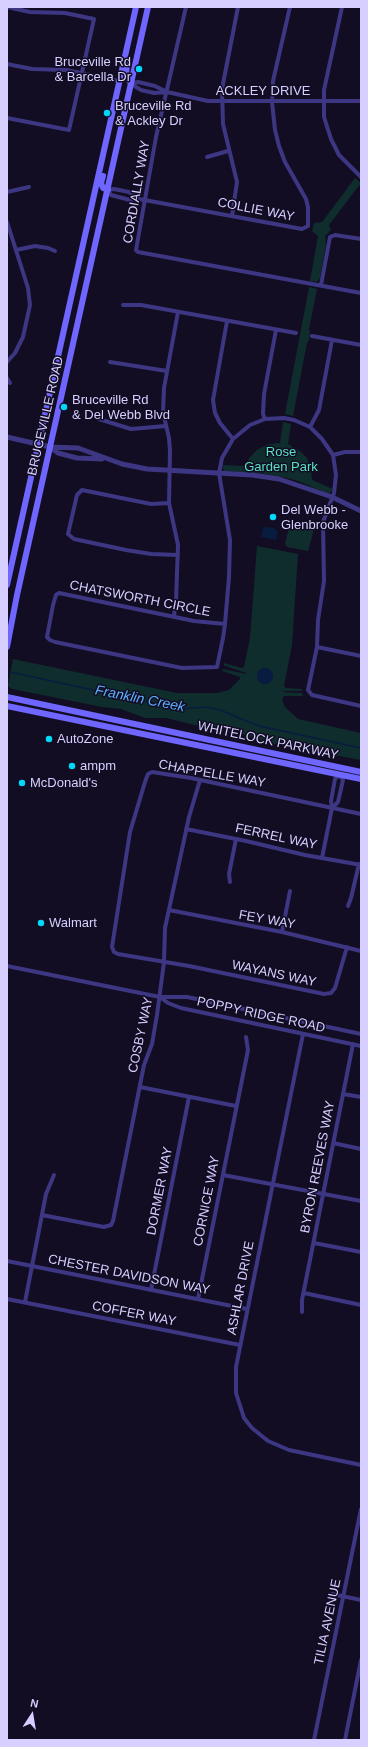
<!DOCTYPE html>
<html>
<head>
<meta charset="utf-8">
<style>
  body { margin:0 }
  #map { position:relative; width:368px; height:1747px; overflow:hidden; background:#120d23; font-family:Arial,sans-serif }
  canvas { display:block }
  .frame { position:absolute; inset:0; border:8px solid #d6cfff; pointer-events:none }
  .north { position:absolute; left:12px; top:1695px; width:40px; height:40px; -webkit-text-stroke:3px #120d23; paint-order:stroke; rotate:12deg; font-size:11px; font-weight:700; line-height:16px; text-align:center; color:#d6cfff }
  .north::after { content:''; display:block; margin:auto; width:14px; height:18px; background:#d6cfff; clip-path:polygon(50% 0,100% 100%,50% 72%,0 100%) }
</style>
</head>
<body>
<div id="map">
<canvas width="368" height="1747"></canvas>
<div class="frame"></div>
<div class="north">N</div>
</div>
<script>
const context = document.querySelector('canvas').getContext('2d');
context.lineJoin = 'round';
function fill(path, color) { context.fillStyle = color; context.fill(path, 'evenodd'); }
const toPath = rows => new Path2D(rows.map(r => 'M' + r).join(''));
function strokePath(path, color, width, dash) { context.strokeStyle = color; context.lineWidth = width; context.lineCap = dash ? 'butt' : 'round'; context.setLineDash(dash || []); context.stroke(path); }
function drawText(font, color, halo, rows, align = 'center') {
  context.font = font + ' Arial,sans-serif'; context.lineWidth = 3; context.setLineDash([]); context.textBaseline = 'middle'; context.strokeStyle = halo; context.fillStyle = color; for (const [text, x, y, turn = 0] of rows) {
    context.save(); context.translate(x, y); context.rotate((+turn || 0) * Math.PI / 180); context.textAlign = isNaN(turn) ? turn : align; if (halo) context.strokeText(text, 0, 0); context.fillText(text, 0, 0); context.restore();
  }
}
fill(toPath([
  [355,178,361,183,329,225,331,230,325,236,326,245,320,278,317,282,310,281,318,236,312,231,314,223,322,222],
  [309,287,317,289,309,329,310,332,309,340,307,343,293,416,285,414],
  [283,422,291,424,288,444,301,452,307,458,311,469,312,480,333,489,330,493,326,493,298,481,283,477,259,473,225,471,223,469,222,465,245,466,250,457,258,449,269,444,280,443],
  [292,523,313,527,314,529,308,551,287,547,285,544,290,524],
  [257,546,298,554,292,645,284,686,286,688,302,689,302,691,284,691,283,692,302,693,303,696,284,696,282,699,285,707,298,719,361,733,361,760,270,743,242,734,227,727,203,727,166,718,145,718,121,709,102,707,12,689,8,686,13,659,177,693,217,693,229,690,240,679,240,677,222,671,223,669,246,674,246,673,228,667,227,666,224,666,224,663,242,668,244,667,250,638]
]), '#102d2d');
fill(toPath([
  [265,527,273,528,278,531,276,540,261,537,263,528],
  '257 676a8 8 0 1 1 16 0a8 8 0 1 1-16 0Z'
]), '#081b41');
strokePath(toPath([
  [10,672,181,709,206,707,220,710,259,726,361,748]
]), '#081b41', 1.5);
strokePath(toPath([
  [7,7,30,12,65,13,94,19,69,130,7,118],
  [186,7,156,137,136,250,138,252,361,293],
  [342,7,324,90,324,117,331,139,339,155,361,177],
  [7,64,32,69,66,70,119,81],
  [131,84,138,82,155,86,167,92,208,101,361,101],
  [131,84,141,90,154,93,167,92],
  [207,157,228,151],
  [7,192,29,187],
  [139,199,129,192,114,189,108,190,111,195,130,200,139,199,302,229,308,226,308,207,306,199,285,162,279,146,275,130,272,102,273,81,290,7],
  [232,216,237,182,223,124,222,89,238,7],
  [7,222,28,288,30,305,23,337,15,353,7,362],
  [16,250,35,246,48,248,55,251],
  [321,285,330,237,335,235,361,239],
  [123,305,141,305,296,333],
  [227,321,213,400,215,413,220,423,233,439],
  [312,336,361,345],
  [110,362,167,371],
  [7,378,10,383],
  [99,419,131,429,166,426],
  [265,419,263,414,264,394,276,330],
  [310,427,319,410,332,340],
  [333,455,345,452,361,452],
  [169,503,151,504,82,490,77,495,68,534,74,539,126,550,151,554,178,555],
  [174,616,176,601,178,545,169,503,170,451,169,438,163,412,164,388,178,312],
  [225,624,194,621,59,593,56,595,53,605,47,637,50,640,55,642,182,668,217,667,223,638,225,624,229,577,230,540,219,473,222,458,233,439,250,425,265,419,284,418,294,420,310,427,322,439,333,455,336,475,334,493,323,522,324,581,318,620,317,647,308,690,312,695,361,706],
  [317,647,361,656],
  [186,829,246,841,305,855,361,865],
  [322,858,332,808,331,801,335,779,339,775,343,780,338,802,332,808],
  [230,882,229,874,236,839],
  [348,906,351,898,359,864],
  [169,910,282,932,361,951],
  [282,932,290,891],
  [347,947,335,988,331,993,324,994,189,966,118,954,114,952,112,947,130,832,145,782,148,774,152,772,191,778,361,814],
  [7,966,160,997,187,997,361,1034],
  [160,997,168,1003,181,1008,361,1046],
  [303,1034,236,1367,236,1393,244,1418,252,1428,268,1441,289,1450,361,1465],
  [140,1087,236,1106],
  [343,1094,361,1097],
  [333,1143,361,1149],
  [223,1175,361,1201],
  [42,1215,104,1227,111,1225,113,1221,144,1065,152,1044,157,1015,164,962,165,928,189,817,200,780],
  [314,1243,361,1252],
  [7,1261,247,1309],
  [151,1290,189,1097],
  [304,1293,361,1305],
  [7,1299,240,1345],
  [198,1299,248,1050,246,1037],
  [25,1302,46,1194,54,1175],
  [302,1312,302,1300,353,1044],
  [332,1594,361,1600],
  [314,1740,361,1509],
  [345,1740,361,1660]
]), '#3d3783', 4);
strokePath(toPath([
  [7,437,50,447,78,448,122,464,147,469,252,475,279,479,332,497,361,511],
  [50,447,58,453,77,458,102,459]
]), '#3d3783', 5);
strokePath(toPath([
  [127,65,126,74,131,84],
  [103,176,101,183,103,188,108,190],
  [7,585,136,7],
  [7,647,17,595,148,7],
  [7,697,361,772],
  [7,706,361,779]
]), '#6f66ff', 6);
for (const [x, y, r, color] of [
  [139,69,4,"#00d8fa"],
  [107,113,4,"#00d8fa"],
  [64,407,4,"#00d8fa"],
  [273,517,4,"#00d8fa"],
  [49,739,4,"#00d8fa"],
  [72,766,4,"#00d8fa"],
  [22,783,4,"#00d8fa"],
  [41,923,4,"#00d8fa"]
]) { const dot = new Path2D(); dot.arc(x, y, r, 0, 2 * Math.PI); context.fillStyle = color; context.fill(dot); strokePath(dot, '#120d23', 1.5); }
drawText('13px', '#d6cfff', '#120d23', [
  ["Bruceville Rd",131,62,"right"],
  ["& Barcella Dr",131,77,"right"],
  ["Bruceville Rd",115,106],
  ["& Ackley Dr",115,121],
  ["Bruceville Rd",72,400],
  ["& Del Webb Blvd",72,415],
  ["Del Webb -",281,510],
  ["Glenbrooke",281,525],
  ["AutoZone",57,739],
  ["ampm",80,766],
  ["McDonald's",30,783],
  ["Walmart",49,923]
], 'left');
drawText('13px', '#d6cfff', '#120d23', [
  ["ACKLEY DRIVE",263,91],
  ["CORDIALLY WAY",137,192,-80],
  ["COLLIE WAY",256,210,11],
  ["BRUCEVILLE ROAD",46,416,-77],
  ["CHATSWORTH CIRCLE",140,599,11],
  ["WHITELOCK PARKWAY",268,741,12],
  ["CHAPPELLE WAY",212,774,10],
  ["FERREL WAY",276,837,12],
  ["FEY WAY",267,920,10],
  ["WAYANS WAY",274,974,12],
  ["POPPY RIDGE ROAD",261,1015,12],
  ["COSBY WAY",141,1035,-78],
  ["BYRON REEVES WAY",318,1167,-79],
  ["DORMER WAY",160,1191,-79],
  ["CORNICE WAY",207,1201,-79],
  ["CHESTER DAVIDSON WAY",129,1275,11],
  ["ASHLAR DRIVE",241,1288,-79],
  ["COFFER WAY",134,1314,11],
  ["TILIA AVENUE",328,1622,-78]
]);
drawText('13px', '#58e2c4', '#120d23', [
  ["Rose",281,452],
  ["Garden Park",281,467]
]);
drawText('italic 14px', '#5daeff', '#120d23', [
  ["Franklin Creek",140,699,11]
]);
</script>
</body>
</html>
